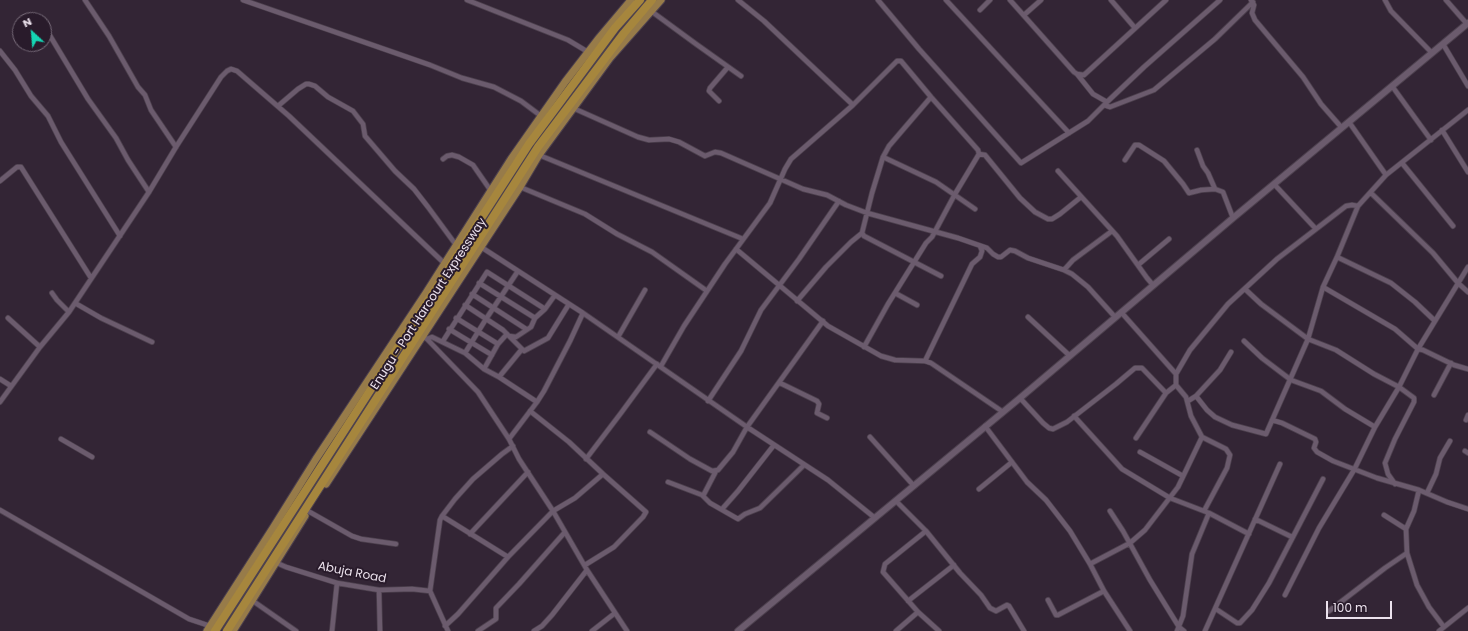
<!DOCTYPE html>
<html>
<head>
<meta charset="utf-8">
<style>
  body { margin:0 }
  #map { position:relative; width:1468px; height:631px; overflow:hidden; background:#332535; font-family:Poppins,sans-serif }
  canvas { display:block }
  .north { position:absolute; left:12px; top:12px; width:40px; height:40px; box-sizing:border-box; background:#291b2b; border:1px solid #776b79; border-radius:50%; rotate:334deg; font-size:11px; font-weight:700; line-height:16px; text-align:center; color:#ece2ed }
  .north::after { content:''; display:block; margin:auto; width:14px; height:18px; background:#15d5b3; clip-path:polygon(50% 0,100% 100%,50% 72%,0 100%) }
  .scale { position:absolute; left:1326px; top:601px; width:66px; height:18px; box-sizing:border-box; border:2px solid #ece2ed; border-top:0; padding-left:5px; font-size:12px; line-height:14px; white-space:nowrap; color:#ece2ed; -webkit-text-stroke:3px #291b2b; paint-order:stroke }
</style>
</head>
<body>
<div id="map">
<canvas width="1468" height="631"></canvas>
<div class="north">N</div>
<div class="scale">100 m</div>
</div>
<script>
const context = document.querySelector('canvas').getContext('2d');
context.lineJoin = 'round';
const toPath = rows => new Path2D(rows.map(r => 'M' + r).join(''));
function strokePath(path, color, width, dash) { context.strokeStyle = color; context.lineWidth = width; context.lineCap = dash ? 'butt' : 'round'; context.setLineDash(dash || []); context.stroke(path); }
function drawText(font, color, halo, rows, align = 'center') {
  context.font = font + ' Poppins,sans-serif'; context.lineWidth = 4; context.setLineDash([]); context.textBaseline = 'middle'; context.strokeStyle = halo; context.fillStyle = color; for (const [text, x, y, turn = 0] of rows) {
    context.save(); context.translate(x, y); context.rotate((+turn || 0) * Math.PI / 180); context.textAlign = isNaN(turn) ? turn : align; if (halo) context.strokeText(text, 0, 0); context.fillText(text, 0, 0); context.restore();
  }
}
const minor = toPath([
  [85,0,109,36,138,87,145,95,151,110,176,147],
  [243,0,430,65,462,78,494,87,521,101,541,116],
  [467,0,568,40,588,52],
  [738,0,764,21,853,105],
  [878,0,919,49,1021,163,1088,121,1107,102,1093,94,1077,74],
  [946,0,1069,133],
  [1010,0,1074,72,1077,74,1084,75,1166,0],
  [1111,0,1135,28],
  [1251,0,1254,5,1252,13,1255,20,1303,77,1321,104,1342,128],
  [1385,0,1391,11,1432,53],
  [1446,0,1467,24],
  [980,10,990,0],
  [651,11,696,44,741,76],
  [1024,15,1041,0],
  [46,29,88,99,116,138,128,160,149,192],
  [1443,44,1468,86],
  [0,51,15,70,31,96,48,116,61,142,120,236],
  [1392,86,1431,140],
  [931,97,889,146,883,157,872,193,862,233,864,236,941,276],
  [719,101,709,91,710,88,728,67],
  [1107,102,1144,67,1220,0],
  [1104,105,1110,107,1154,90,1215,39,1253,2],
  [278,106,298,89,306,84,309,84,315,86,328,97,353,111,363,124,365,136,395,171,414,189,428,207,456,245],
  [573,108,638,137,649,140,669,139,679,142,705,156,715,152,721,153,803,189,827,195,846,205,867,213,958,238,987,248,993,254,998,257,1001,257,1010,250,1015,251,1028,258,1064,270,1072,274,1088,287,1115,317],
  [1349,122,1386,175],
  [1442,130,1468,172],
  [1197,150,1203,166,1208,173,1215,189],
  [979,154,985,155,1020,198,1035,212,1048,219,1052,219,1060,214,1081,197],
  [539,155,743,239],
  [883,157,936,182,975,209],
  [443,159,447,156,452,155,459,157,473,165,491,191],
  [1125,160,1135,145,1139,145,1164,161,1183,184,1189,193,1201,190,1215,189,1223,192,1233,218],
  [1402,163,1453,226],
  [1058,171,1117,236,1147,278,1153,285],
  [0,181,17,167,21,167,91,278],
  [1274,184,1315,228],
  [520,187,585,214,617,234,652,252,707,291],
  [1371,193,1433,253,1458,283,1468,292],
  [481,247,583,313,747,427,828,480,875,518],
  [736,249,828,326,881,356,895,360,925,361,931,363,1003,412],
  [1337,257,1391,283,1415,302,1435,321],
  [1138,265,1169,239],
  [1064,270,1073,260,1112,231],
  [479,283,535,318],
  [1323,287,1395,329,1418,349,1423,350,1454,365,1468,369],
  [1245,289,1261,304,1308,339,1336,350,1374,374,1399,387,1414,398,1414,402,1395,439,1385,463,1388,474,1395,484],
  [52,293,57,300,69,312],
  [895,293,917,305],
  [472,294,526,329],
  [797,301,826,267,851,242,862,233],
  [75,303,101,318,152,342],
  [465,305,503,330,524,351,548,338,569,304],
  [1028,317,1070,356],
  [8,318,40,347],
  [456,318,498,344],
  [449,329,492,355],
  [422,336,427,339,478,392,509,439,519,459,553,511,587,570,627,631],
  [509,336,516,337,531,327,535,318,545,309],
  [618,337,645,290],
  [427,339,432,337,465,353,484,369,499,377,537,402],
  [443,341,487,272,545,309,555,295],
  [1244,341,1262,358,1291,380,1321,391,1345,409,1375,427],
  [864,347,888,304,926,243,932,237,955,194,979,154],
  [465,353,486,319,518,271],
  [925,361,972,264,980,257,982,251,980,246],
  [661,366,684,326,725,264,770,203,785,169,791,159,853,105,897,61,901,61,931,97,978,150,979,154],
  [484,369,498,344,507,334],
  [1176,374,1190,350,1228,304,1277,259,1346,206,1352,205,1358,206,1386,175,1468,110],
  [499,377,522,349],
  [0,379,11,386],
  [780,383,817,401,819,404,817,413,827,418],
  [1434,395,1451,363],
  [1196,396,1207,410,1215,417,1232,425,1266,434,1308,339,1323,287,1337,257,1358,206],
  [1020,398,1043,423,1049,428,1053,429,1067,422,1116,384,1135,368,1142,368,1166,393,1176,385],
  [708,401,741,351,761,310,799,259,839,201],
  [1188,401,1196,396,1220,370,1231,352],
  [0,402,40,347,69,312,149,192,176,147,221,77,227,71,231,69,237,71,289,116,444,263],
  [530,411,569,442,603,474,646,512,643,517,614,547,585,565],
  [1074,416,1122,469,1170,498,1209,513,1192,554,1183,616,1177,631],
  [1272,420,1282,423,1315,439,1316,442,1314,448,1317,452,1333,461,1377,478,1419,490,1447,502,1468,509],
  [1466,420,1468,415],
  [985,426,1027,482,1046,500,1070,531,1090,564,1104,591,1130,631],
  [650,432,690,459,712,471,718,470,733,452,747,427,823,321],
  [870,437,914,486],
  [1202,437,1226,449,1230,455,1227,468,1204,511],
  [1136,438,1166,393],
  [61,439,92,457],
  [509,439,537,402,544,391,570,341,583,313],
  [1465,451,1468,453],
  [1140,452,1183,476],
  [586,459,621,413,657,364],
  [668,482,702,495,710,503,738,519,745,514,760,508,804,465],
  [979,489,1012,462],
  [1419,490,1414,511,1406,529,1407,553,1417,585,1429,607,1444,627],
  [1427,493,1436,474,1440,458,1450,441],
  [703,496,716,471],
  [896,501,926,531,960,573,981,595,990,608,996,611,1007,605,1009,606,1024,631],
  [723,508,738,491,774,445],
  [0,510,189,619,210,626],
  [308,511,352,536,361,539,396,544],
  [1110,511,1123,531,1150,580,1179,627,1184,631],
  [1209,513,1249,534],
  [1384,515,1406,529],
  [442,516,508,557],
  [1255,519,1292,537],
  [926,531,885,564,883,572,918,612,939,631],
  [470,534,528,472],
  [277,563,286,567,337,583,379,590,412,589,430,591],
  [1090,564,1130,543,1145,530,1178,487,1202,437,1191,416,1186,397,1176,385,1176,374,1121,312],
  [379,590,380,631],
  [430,591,440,520,442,516,455,499,473,479,502,454,513,446],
  [430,591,448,631],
  [1285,595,1319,528,1354,470,1375,427,1399,387,1418,349,1468,267],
  [1048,600,1056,615,1058,615,1104,591],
  [253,601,296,631],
  [908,601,954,565],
  [1216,609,1237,623,1240,623,1252,610,1269,583,1323,479],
  [1329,611,1385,568,1407,553],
  [445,626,458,614,508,557,553,511,575,498,603,474],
  [332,631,337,583],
  [478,631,496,619,496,608,519,584,565,532],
  [534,631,542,626,552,615,587,570],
  [592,631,615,613],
  [896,631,918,612],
  [1205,631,1280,464],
  [1439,631,1468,608]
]);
const tertiary = toPath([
  [738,631,1020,398,1233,218,1468,23]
]);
const primary = toPath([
  [326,484,520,187,539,155,610,58,661,0],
  [207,631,273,528,316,459,426,293,511,159,565,82,599,38,631,0],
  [233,631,305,516]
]);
const trunk = toPath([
  [215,631,529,144,615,28,640,0],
  [227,631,538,147,624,33,652,0]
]);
strokePath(minor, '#4d414e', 6);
strokePath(tertiary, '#4d414e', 8);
strokePath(primary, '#4d414e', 9);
strokePath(trunk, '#4d414e', 10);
strokePath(minor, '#6b5b6d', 4.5);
strokePath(tertiary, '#6b5b6d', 6);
strokePath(primary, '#977b49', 7);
strokePath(trunk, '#a6863d', 8);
drawText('12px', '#ece2ed', '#291b2b', [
  ["Enugu - Port Harcourt Expressway",429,304,-57],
  ["Abuja Road",352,573,11]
]);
</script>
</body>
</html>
